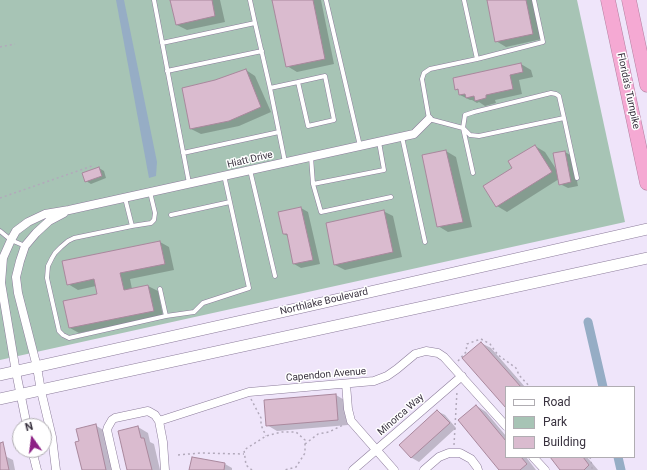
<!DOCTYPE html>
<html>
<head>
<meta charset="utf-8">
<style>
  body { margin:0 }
  #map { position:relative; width:647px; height:470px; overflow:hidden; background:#efe5fa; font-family:Roboto,sans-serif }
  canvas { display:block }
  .legend { position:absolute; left:505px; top:386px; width:130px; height:72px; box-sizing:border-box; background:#fff; border:1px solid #b0adb2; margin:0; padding:5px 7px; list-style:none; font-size:12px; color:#39323f }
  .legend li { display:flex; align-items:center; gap:8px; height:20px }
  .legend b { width:20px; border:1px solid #b0adb2 }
  .north { position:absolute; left:12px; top:418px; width:40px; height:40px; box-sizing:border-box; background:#fff; border:1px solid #b0adb2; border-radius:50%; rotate:346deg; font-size:11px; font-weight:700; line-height:16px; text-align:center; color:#39323f }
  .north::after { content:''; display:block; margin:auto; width:14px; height:18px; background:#8d2185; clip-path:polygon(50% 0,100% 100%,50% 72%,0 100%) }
</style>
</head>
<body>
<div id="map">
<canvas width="647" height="470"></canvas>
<ul class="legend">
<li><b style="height:5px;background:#fff"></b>Road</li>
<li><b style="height:11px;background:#a7c4b5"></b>Park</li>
<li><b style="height:11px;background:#dabbcf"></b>Building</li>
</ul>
<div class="north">N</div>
</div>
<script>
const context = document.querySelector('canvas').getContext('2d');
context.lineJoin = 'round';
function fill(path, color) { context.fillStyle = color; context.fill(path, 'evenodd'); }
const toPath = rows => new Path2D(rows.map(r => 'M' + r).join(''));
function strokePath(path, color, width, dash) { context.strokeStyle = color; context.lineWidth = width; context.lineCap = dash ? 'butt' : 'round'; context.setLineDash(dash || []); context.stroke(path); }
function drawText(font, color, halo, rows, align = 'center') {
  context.font = font + ' Roboto,sans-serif'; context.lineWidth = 3; context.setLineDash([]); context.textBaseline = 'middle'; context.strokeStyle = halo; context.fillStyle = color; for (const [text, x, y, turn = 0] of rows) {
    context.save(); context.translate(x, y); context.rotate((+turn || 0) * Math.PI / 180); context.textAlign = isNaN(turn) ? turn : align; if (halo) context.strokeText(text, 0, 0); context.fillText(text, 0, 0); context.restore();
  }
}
fill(toPath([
  [0,0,577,0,625,222,0,360]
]), '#a7c4b5');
fill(toPath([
  [116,0,124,0,157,162,156,176,149,178]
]), '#96adc5');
fill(toPath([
  [171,0,220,0,225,22,187,30,177,25],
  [273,0,321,0,334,64,297,72,287,66],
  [488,0,534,0,542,39,506,47,496,41],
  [521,64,531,70,533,77,519,80,522,94,495,100,496,103,485,106,479,102,477,103,472,100,470,100,460,95,459,91,456,89],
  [246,70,255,76,271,112,239,126,201,134,191,129,216,81],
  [535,146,545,152,558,172,565,152,572,156,578,186,568,188,560,184,559,179,507,212,497,206,484,186,514,169],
  [446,151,456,157,472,227,448,232,438,226],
  [99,168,104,171,106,178,91,184,86,181],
  [301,208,308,212,320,264,301,268,294,264,288,236,284,234],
  [383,211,393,216,402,257,345,270,335,265,327,224],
  [160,242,169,247,174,270,130,279,132,289,148,286,158,291,163,316,79,333,70,328,98,295,96,286,78,290,68,284],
  [481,343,491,348,525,387,506,387,506,407],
  [336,395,346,401,348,425,277,431,267,425],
  [477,406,486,412,506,436,506,457,526,457,536,470,500,470],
  [437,411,445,415,456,428,419,462,412,458,400,445],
  [95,425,105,431,114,470,83,470,80,442],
  [138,427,148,433,150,442,154,444,160,470,128,470],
  [5,456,13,460,15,470,0,470,0,457],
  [551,457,587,457,598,470,562,470],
  [192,458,225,464,232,468,232,470,190,470]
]), '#0003');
strokePath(toPath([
  [588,322,603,387],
  [618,457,621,470]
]), '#96adc5', 9);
const building = toPath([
  [170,0,212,0,215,16,176,25,170,0],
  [272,0,313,0,325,59,286,67,272,0],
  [487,0,526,0,533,34,495,42,487,0],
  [521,63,523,72,510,75,513,89,486,95,486,98,475,101,474,96,466,98,465,94,459,95,458,89,455,90,453,78,521,63],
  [246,69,261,107,229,121,190,129,182,88,215,80,246,69],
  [535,145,552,172,496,207,483,186,512,168,508,161,535,145],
  [446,150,463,222,437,227,422,155,446,150],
  [565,151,571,182,559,185,553,153,565,151],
  [99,167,102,176,85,182,82,173,99,167],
  [301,207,313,260,293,264,287,234,283,234,278,212,301,207],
  [384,210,393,252,334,265,326,223,384,210],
  [160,241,165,264,120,273,124,290,148,285,154,311,69,328,63,301,97,294,94,279,67,285,62,261,160,241],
  [481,342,521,387,506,387,506,408,462,358,481,342],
  [336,394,338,420,266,426,264,400,336,394],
  [476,405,506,441,506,457,521,457,527,464,520,470,499,470,458,420,476,405],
  [437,410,450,423,411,458,399,445,437,410],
  [96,424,106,470,82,470,75,442,79,441,76,429,96,424],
  [138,426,141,438,144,438,152,470,127,470,118,431,138,426],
  [3,442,9,470,0,470,0,443,3,442],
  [192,457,225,463,224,470,189,470,192,457],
  [550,457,583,457,589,465,584,470,560,470,550,457]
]);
fill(building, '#dabbcf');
strokePath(building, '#a9889d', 1);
const service = toPath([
  [154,0,189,183],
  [326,0,360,146],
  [464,0,477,59],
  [255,23,270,88],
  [162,43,255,23,250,0],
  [167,71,262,51],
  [551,93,556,94,559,96,564,118,479,136,470,135,463,128,465,115,474,112,551,93],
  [564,118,577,178],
  [402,137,425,242],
  [183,153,279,132],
  [311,157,313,184,384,170,379,142],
  [285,162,270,88,298,82,308,126,334,120,325,76,298,82],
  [250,170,275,276],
  [473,173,463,128,429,119,422,79,424,73,430,69,477,59,543,42,534,0],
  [313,184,321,212,391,197],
  [125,198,132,226,74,238,68,241,61,247,55,253,52,258,48,266,47,278,59,331,63,335,69,338,166,316,160,289],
  [171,215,230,202],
  [132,226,151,223,154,220,155,213,150,192],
  [0,231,11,240,25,246],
  [166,316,194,312,203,303,249,288,224,175]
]);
const minor = toPath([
  [346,384,348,409,351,421,394,470],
  [159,421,249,392,374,381,387,376,397,369,415,354,426,351,438,353,444,357,506,426],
  [27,426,16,372,1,283,3,258,11,240,16,231,28,222,45,214,69,210,414,134,429,119],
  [32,450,37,470],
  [533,457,545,470],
  [56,470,52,437,41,391,37,367,18,293,16,277,20,261,25,246,36,233,49,221,64,213],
  [116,470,107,430,108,427,112,420,115,418,148,411,155,415,159,421,163,442,165,470],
  [353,470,462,376],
  [424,470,439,457,449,453,460,453,471,459,477,467,478,470]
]);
const secondary = toPath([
  [0,375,286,311,647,229],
  [0,399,647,258]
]);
const motorway = toPath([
  [608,0,647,183],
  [629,0,647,85]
]);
strokePath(service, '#8c7c9b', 5);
strokePath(minor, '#8c7c9b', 9);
strokePath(secondary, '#8c7c9b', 12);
strokePath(motorway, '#b37f9f', 15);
strokePath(toPath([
  [0,47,15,44],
  [0,198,92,166],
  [458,361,466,352,467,344,475,341,481,339,490,344,498,355,516,368,519,375,530,387],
  [251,399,261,418,261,425,266,436],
  [305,444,318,434,329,432,343,425],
  [454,445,457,391],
  [178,455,200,453,244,454],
  [590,457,592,466,592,470],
  [252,470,246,465,244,450,266,436,282,432,296,432,305,440,305,453,296,467,285,470]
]), '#b2a9bb', 1.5, [2, 3]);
strokePath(service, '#fff', 4);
strokePath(minor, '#fff', 8);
strokePath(secondary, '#fff', 11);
strokePath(motorway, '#f5a9d3', 14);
drawText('10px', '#39323f', '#fff', [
  ["Florida's Turnpike",628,91,78],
  ["Hiatt Drive",250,160,-13],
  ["Northlake Boulevard",324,302,-13],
  ["Capendon Avenue",326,375,-5],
  ["Minorca Way",401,415,-41]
]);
</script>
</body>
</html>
